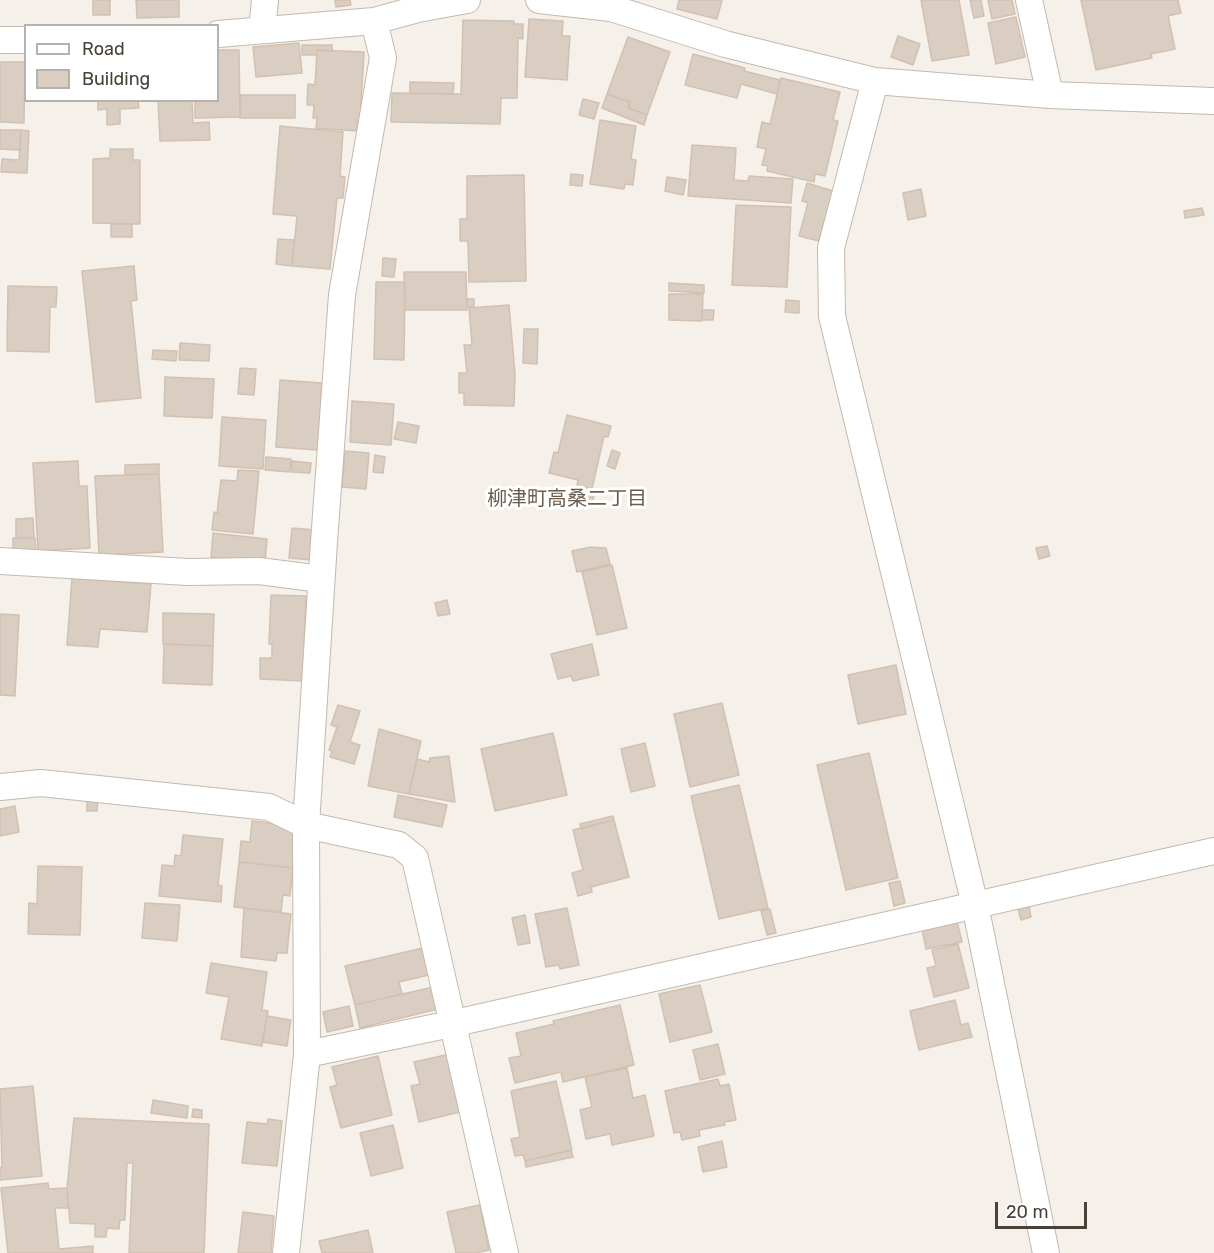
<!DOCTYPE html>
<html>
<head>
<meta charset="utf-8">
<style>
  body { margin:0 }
  #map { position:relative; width:1214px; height:1253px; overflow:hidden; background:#f5f0e9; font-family:Rubik,sans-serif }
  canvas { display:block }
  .legend { position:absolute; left:24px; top:24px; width:195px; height:78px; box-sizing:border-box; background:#fff; border:2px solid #b6b3af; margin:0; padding:8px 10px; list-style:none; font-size:18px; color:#494037 }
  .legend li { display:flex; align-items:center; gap:12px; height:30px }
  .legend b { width:30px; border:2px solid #b6b3af }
  .scale { position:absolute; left:995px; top:1202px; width:92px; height:27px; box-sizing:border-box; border:3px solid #494037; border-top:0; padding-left:8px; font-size:18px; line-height:21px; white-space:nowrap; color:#494037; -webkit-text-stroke:4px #fff; paint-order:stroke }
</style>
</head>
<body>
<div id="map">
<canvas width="1214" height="1253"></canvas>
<ul class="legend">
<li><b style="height:8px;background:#fff"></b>Road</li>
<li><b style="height:16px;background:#dacdc1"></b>Building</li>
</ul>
<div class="scale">20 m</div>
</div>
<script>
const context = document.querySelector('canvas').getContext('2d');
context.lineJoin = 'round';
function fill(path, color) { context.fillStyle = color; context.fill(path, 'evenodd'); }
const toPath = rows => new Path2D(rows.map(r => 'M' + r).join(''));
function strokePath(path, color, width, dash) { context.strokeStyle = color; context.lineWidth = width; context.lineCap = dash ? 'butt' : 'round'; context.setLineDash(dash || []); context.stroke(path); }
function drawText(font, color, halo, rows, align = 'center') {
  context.font = font + ' Rubik,"Noto Sans JP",sans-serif'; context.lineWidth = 6; context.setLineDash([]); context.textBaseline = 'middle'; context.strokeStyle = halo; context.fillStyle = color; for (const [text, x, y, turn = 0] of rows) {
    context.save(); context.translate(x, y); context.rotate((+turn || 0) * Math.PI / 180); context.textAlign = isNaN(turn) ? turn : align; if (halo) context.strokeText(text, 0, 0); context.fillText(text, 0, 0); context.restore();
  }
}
const building = toPath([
  [93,0,110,0,110,15,93,15,93,0],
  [136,0,179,0,179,17,137,18,136,0],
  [335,0,350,0,351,5,336,7,335,0],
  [679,0,722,0,717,19,677,9,679,0],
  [921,0,959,0,969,55,932,61,921,0],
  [970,0,981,0,984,16,974,18,970,0],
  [988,0,1012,0,1015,14,992,19,988,0],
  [1081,0,1178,0,1181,13,1168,16,1175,49,1151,54,1152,58,1096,70,1081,0],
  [1016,17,1025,57,996,64,988,23,1016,17],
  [529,19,563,21,562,36,570,36,567,80,525,77,529,19],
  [463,20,514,21,514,24,523,24,523,39,518,38,517,98,501,98,500,124,391,122,392,93,461,94,463,20],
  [898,36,920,44,913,65,891,57,898,36],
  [628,37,670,52,647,115,629,108,630,102,607,94,628,37],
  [299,43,302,73,256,77,253,47,299,43],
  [302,45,332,45,332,51,317,50,317,55,302,55,302,45],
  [218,50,239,50,240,117,195,118,195,100,218,100,218,50],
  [317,50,364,52,360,121,357,121,357,131,316,128,317,118,313,118,314,105,307,105,308,84,315,85,317,50],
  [693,54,745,68,744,71,780,80,777,94,741,84,737,98,685,85,693,54],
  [0,62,25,62,24,123,0,122,0,62],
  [781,78,840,92,833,120,838,121,825,176,815,174,814,182,767,171,768,166,762,165,766,149,757,147,762,122,770,124,781,78],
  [410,82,454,83,453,94,410,93,410,82],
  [607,94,630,102,628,108,647,115,644,125,602,108,607,94],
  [241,95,295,95,295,118,240,118,241,95],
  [583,99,599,103,594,119,579,115,583,99],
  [98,100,138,100,139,108,120,109,120,124,107,125,107,109,98,110,98,100],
  [158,100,192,100,193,123,209,122,210,140,160,141,158,100],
  [600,120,636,126,631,159,636,160,633,185,625,184,624,189,590,184,600,120],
  [280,126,343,132,340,176,345,177,343,198,337,198,330,269,292,266,297,216,273,214,280,126],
  [0,130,21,130,20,150,0,149,0,130],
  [21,130,29,131,27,173,1,172,2,159,19,160,21,130],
  [692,145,736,148,734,180,748,181,749,176,793,179,791,203,688,196,692,145],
  [110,149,133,149,133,160,140,160,140,224,93,223,93,159,110,158,110,149],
  [571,174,583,175,582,186,570,185,571,174],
  [524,175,526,281,469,282,468,241,460,241,460,219,467,219,467,176,524,175],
  [667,177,686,180,683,195,665,191,667,177],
  [807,183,833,191,819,241,799,236,808,203,802,201,807,183],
  [921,189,926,216,908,220,903,193,921,189],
  [736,205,791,207,787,287,732,285,736,205],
  [1202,208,1204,215,1185,218,1184,211,1202,208],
  [111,224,132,224,132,237,111,237,111,224],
  [278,239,294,240,292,266,276,264,278,239],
  [383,258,396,259,394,277,382,276,383,258],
  [134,266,137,300,131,301,141,398,96,402,82,271,134,266],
  [404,272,466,272,467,310,405,310,404,272],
  [376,282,405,282,404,360,374,359,376,282],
  [669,283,704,285,704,293,669,291,669,283],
  [8,286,57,287,56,307,50,307,49,352,7,351,8,286],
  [669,294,703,294,702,321,669,320,669,294],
  [467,299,474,299,474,307,467,307,467,299],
  [786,300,799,301,799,313,785,312,786,300],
  [509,305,515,374,514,406,464,405,464,393,459,393,459,373,467,373,464,345,472,345,469,308,509,305],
  [702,310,714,310,713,320,702,320,702,310],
  [524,329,538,329,537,364,523,363,524,329],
  [180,343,210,345,209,361,179,360,180,343],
  [153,350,177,351,176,361,152,359,153,350],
  [240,368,256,369,254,395,238,394,240,368],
  [165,377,214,379,212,418,164,416,165,377],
  [280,380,322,383,318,450,276,447,280,380],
  [352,401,394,404,391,445,350,442,352,401],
  [567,415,611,426,608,437,604,436,592,489,577,485,578,480,549,473,554,452,558,453,567,415],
  [222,417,266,420,263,469,219,466,222,417],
  [398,422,419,426,416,443,394,439,398,422],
  [612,450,620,453,615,469,607,466,612,450],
  [345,451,369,453,366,489,342,487,345,451],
  [375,455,385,457,383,473,373,472,375,455],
  [266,457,291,459,290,472,265,470,266,457],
  [78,461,79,486,87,486,90,548,38,551,33,463,78,461],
  [292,461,311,463,310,473,292,472,292,461],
  [159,464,159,474,125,475,125,465,159,464],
  [238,470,259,471,253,534,212,530,214,512,217,513,221,480,237,481,238,470],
  [159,474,163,552,99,555,95,476,159,474],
  [571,490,594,495,592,506,569,501,571,490],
  [33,518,34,538,16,538,16,519,33,518],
  [292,528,315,530,312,560,289,558,292,528],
  [213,533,267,539,265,563,211,557,213,533],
  [13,538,35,538,36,550,13,551,13,538],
  [1047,546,1050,556,1039,559,1036,548,1047,546],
  [591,547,606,548,610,564,577,572,572,551,591,547],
  [612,565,627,628,597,635,582,572,612,565],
  [72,578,151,584,147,632,100,629,98,647,67,645,72,578],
  [271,595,306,596,303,681,260,679,260,658,272,658,272,644,269,644,271,595],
  [447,600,450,614,438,616,435,603,447,600],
  [163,613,214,614,213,646,163,644,163,613],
  [0,614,19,615,15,696,0,695,0,614],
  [164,644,213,646,212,685,163,683,164,644],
  [592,644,599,675,573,681,571,676,558,679,551,654,592,644],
  [896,665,906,714,858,724,848,675,896,665],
  [722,703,739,775,690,787,674,714,722,703],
  [338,705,360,711,350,742,360,745,354,764,330,757,332,751,329,750,337,727,331,725,338,705],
  [379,729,421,741,409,794,368,786,379,729],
  [553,733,567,795,495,811,481,749,553,733],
  [645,743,655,786,631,792,621,749,645,743],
  [869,753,898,878,846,890,817,765,869,753],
  [449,756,455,802,409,794,417,759,429,762,430,758,449,756],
  [739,785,768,908,719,919,691,796,739,785],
  [398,795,447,805,442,827,394,817,398,795],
  [87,799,98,800,97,811,87,811,87,799],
  [15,806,19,832,0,836,0,809,15,806],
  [613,816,614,820,581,829,580,824,613,816],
  [614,820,629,877,591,887,592,892,578,896,572,873,583,870,573,830,614,820],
  [252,821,297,826,293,868,239,862,241,841,250,842,252,821],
  [183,835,223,839,218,885,222,886,221,902,159,896,162,865,174,866,175,855,181,856,183,835],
  [239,862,293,868,290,896,283,895,281,912,234,907,239,862],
  [38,866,82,867,80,935,28,934,29,903,37,904,38,866],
  [900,881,905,903,894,906,889,883,900,881],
  [145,903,180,905,177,941,142,938,145,903],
  [1029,906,1031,917,1021,920,1018,909,1029,906],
  [244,908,291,914,287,953,277,953,276,961,241,957,244,908],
  [567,908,579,965,560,969,559,965,546,967,535,914,567,908],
  [770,909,776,933,767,935,761,911,770,909],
  [525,915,530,943,518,945,512,918,525,915],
  [957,921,962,942,926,949,922,929,957,921],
  [958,944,969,988,934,997,927,968,936,966,932,950,958,944],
  [423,948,429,975,399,982,402,994,355,1005,345,966,423,948],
  [211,963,267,972,262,1010,268,1011,262,1046,221,1039,229,997,206,993,211,963],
  [700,985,712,1032,670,1042,659,994,700,985],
  [433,987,438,1009,360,1028,355,1005,433,987],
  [955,1000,961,1025,968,1023,972,1037,919,1050,910,1011,955,1000],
  [620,1005,634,1065,563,1082,561,1072,515,1083,509,1058,521,1056,516,1033,554,1024,553,1021,620,1005],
  [349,1006,353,1026,327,1032,323,1012,349,1006],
  [267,1016,291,1020,287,1046,262,1042,267,1016],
  [718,1044,725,1074,700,1080,693,1050,718,1044],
  [450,1054,464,1111,419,1122,411,1086,420,1084,414,1062,450,1054],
  [378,1056,392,1115,341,1128,330,1087,337,1085,332,1067,378,1056],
  [627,1068,633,1098,645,1095,654,1136,612,1145,610,1134,586,1139,580,1110,592,1107,585,1077,627,1068],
  [718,1079,720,1086,729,1084,736,1120,724,1122,725,1125,699,1130,700,1136,682,1140,680,1132,674,1133,665,1091,718,1079],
  [556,1081,572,1150,525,1161,523,1155,515,1156,511,1139,520,1137,511,1091,556,1081],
  [33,1086,42,1176,0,1180,0,1168,2,1167,0,1089,33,1086],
  [153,1100,188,1106,187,1118,151,1113,153,1100],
  [193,1109,202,1110,202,1118,192,1117,193,1109],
  [74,1118,209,1124,204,1253,129,1253,133,1163,127,1163,125,1220,120,1220,119,1229,107,1228,106,1237,95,1237,95,1224,70,1223,67,1188,74,1118],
  [268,1119,282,1121,277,1166,242,1163,247,1122,267,1124,268,1119],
  [393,1125,403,1168,371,1176,360,1133,393,1125],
  [722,1141,727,1167,703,1172,698,1147,722,1141],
  [571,1150,573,1157,526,1167,525,1161,571,1150],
  [48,1183,49,1189,67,1188,68,1208,55,1208,59,1249,93,1246,93,1253,8,1253,1,1188,48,1183],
  [480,1205,489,1250,476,1253,456,1253,447,1212,480,1205],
  [243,1212,274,1216,271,1253,238,1253,243,1212],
  [368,1230,373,1253,322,1253,319,1241,368,1230]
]);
fill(building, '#dacdc1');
strokePath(building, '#d2c1b1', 1.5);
const minor = toPath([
  [539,0,611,8,725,44,875,81,1050,95,1214,101],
  [1029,0,1050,95],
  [262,30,265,0],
  [218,34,374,21,418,9,467,0],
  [0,40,26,40],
  [875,81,831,248,832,316,975,905,1046,1253],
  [0,561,188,572,259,571,321,579],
  [0,787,41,783,269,807,306,825,399,845,415,858,505,1253],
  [307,1054,451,1024,1214,851],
  [286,1253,307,1054,306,825,324,542,342,295,383,58,374,21]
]);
strokePath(minor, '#c4b9ae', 28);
strokePath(minor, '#fff', 26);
drawText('20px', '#6c5c4e', '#fff', [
  ["柳津町高桑二丁目",567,499]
]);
</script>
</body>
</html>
